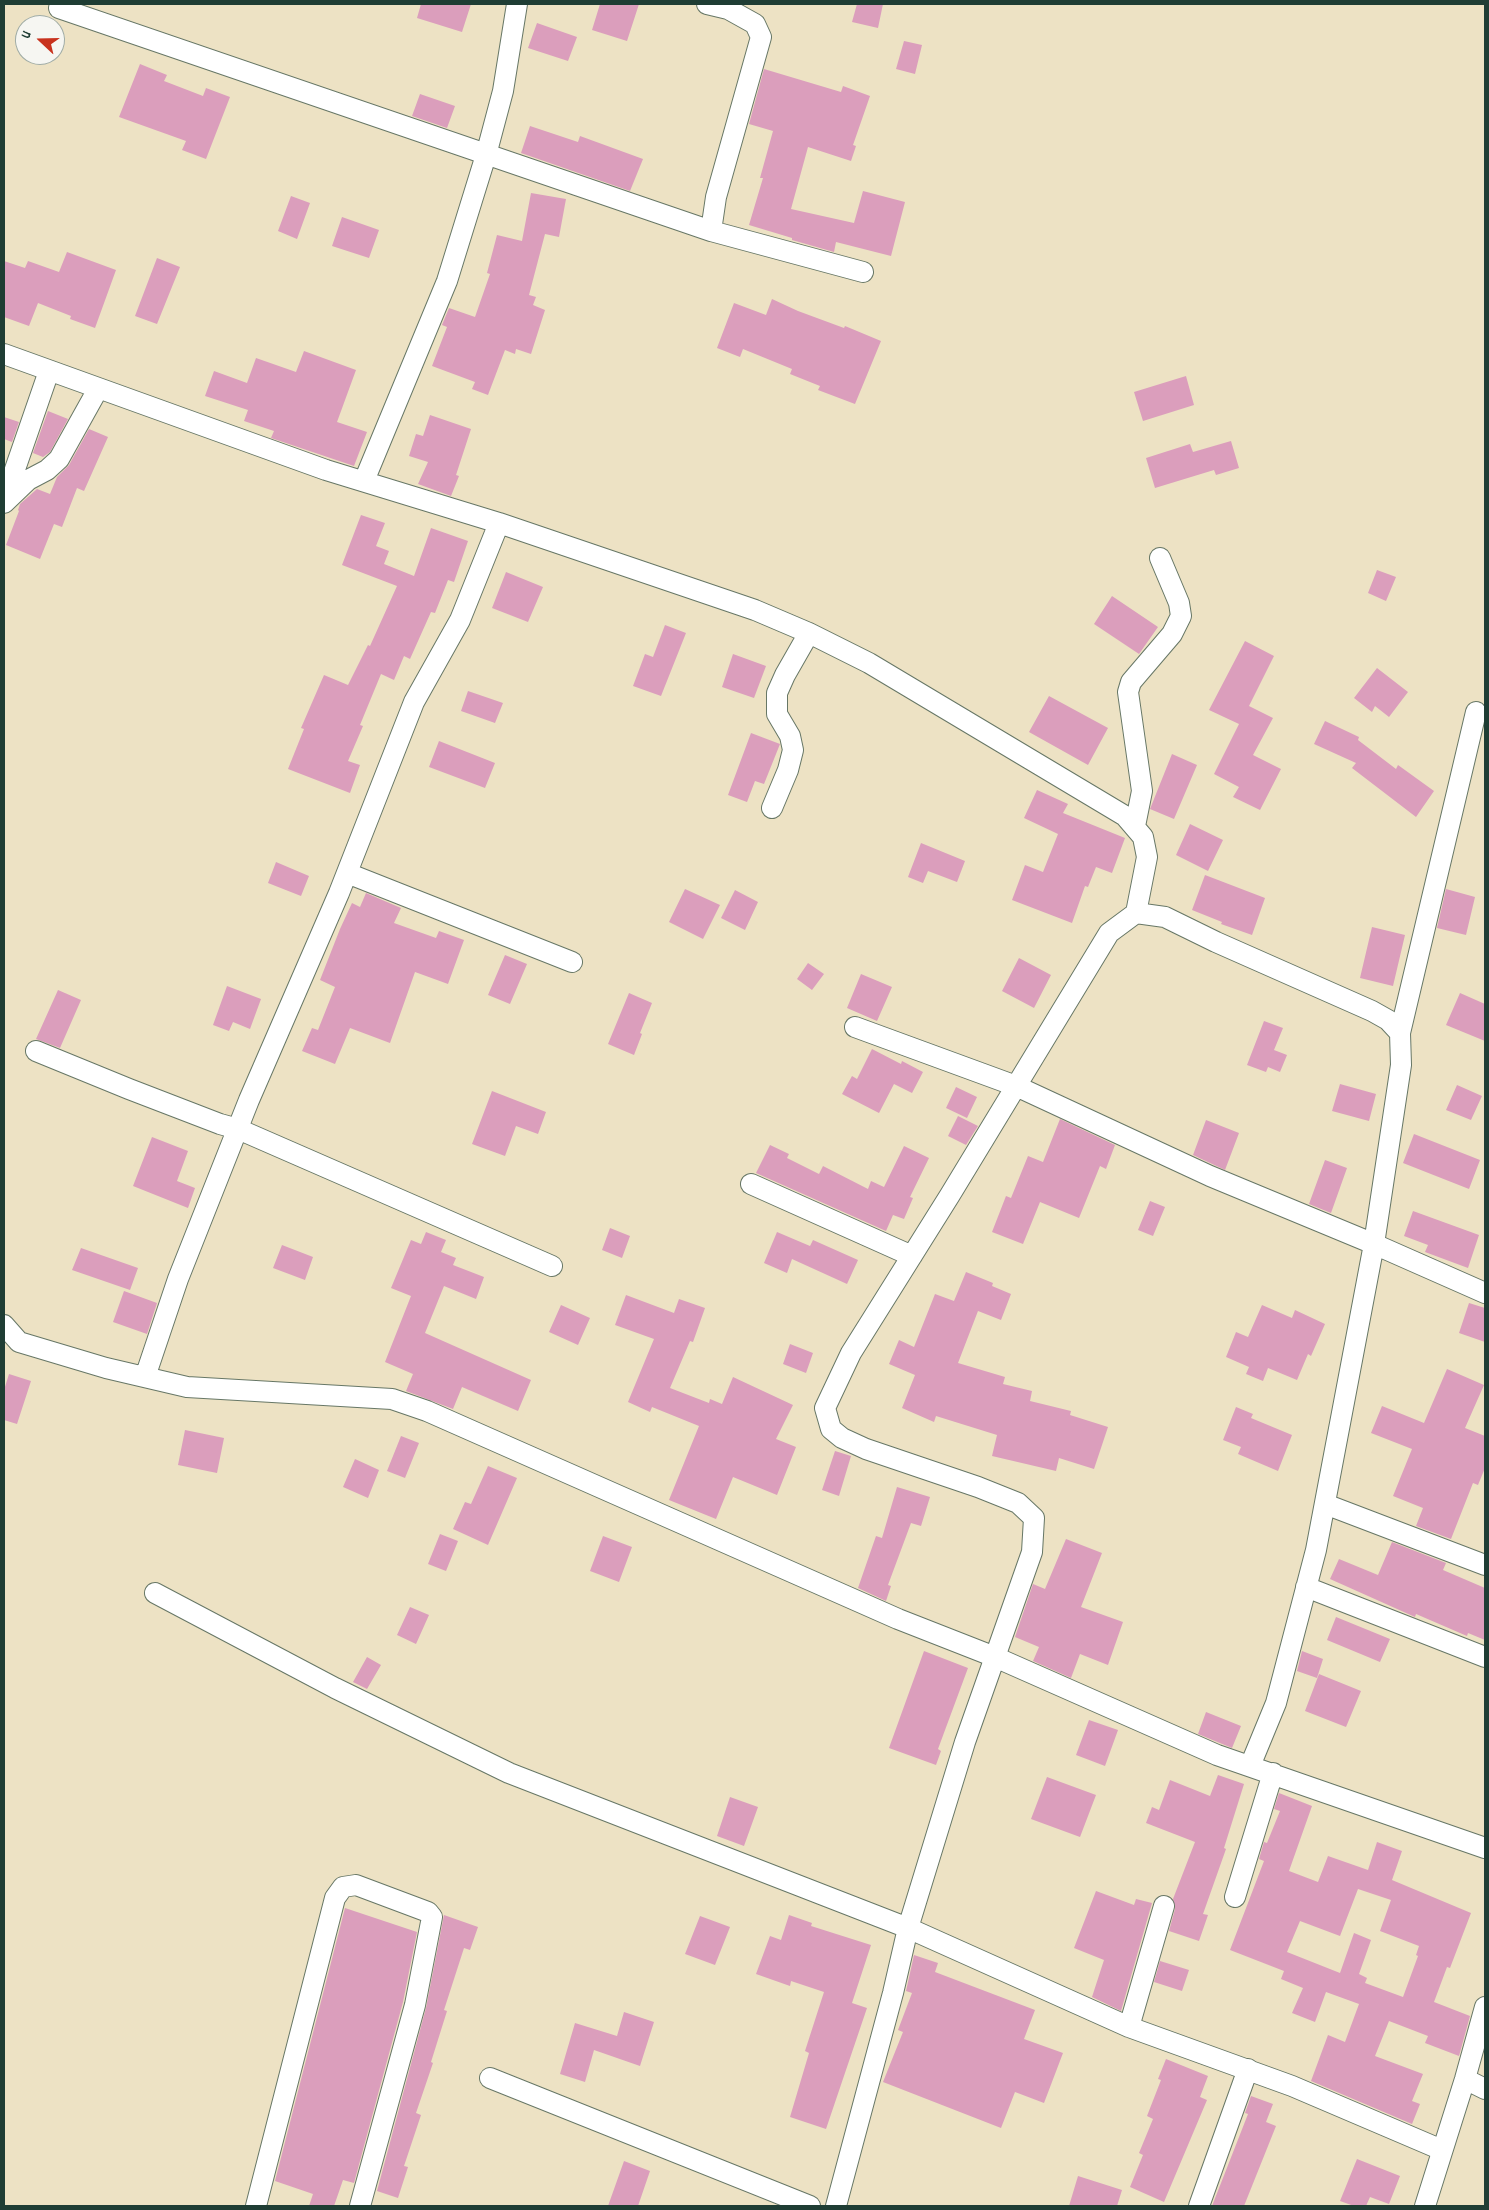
<!DOCTYPE html>
<html>
<head>
<meta charset="utf-8">
<style>
  body { margin:0 }
  #map { position:relative; width:1489px; height:2210px; overflow:hidden; background:#ede2c4; font-family:Dekko,sans-serif }
  canvas { display:block }
  .frame { position:absolute; inset:0; border:5px solid #1f3d34; pointer-events:none }
  .north { position:absolute; left:15px; top:15px; width:50px; height:50px; box-sizing:border-box; background:#f6f6f2; border:1px solid #a0aca6; border-radius:50%; rotate:291deg; font-size:14px; font-weight:700; line-height:20px; text-align:center; color:#1f3d34 }
  .north::after { content:''; display:block; margin:auto; width:18px; height:22px; background:#c8321e; clip-path:polygon(50% 0,100% 100%,50% 72%,0 100%) }
</style>
</head>
<body>
<div id="map">
<canvas width="1489" height="2210"></canvas>
<div class="frame"></div>
<div class="north">U</div>
</div>
<script>
const context = document.querySelector('canvas').getContext('2d');
context.lineJoin = 'round';
function fill(path, color) { context.fillStyle = color; context.fill(path, 'evenodd'); }
const toPath = rows => new Path2D(rows.map(r => 'M' + r).join(''));
function strokePath(path, color, width, dash) { context.strokeStyle = color; context.lineWidth = width; context.lineCap = dash ? 'butt' : 'round'; context.setLineDash(dash || []); context.stroke(path); }
fill(toPath([
  [421,4,471,4,462,32,417,18],
  [600,4,639,4,627,41,592,30],
  [857,4,883,4,878,28,852,22],
  [537,23,577,37,568,61,528,48],
  [904,41,922,45,915,74,896,69],
  [140,64,167,75,164,81,203,96,206,88,230,97,206,159,182,150,186,141,119,117],
  [764,69,841,92,843,86,870,96,853,145,856,146,851,161,808,147,791,209,854,223,863,191,905,202,891,256,836,242,834,252,792,240,792,238,749,225,763,178,760,178,773,131,749,124],
  [420,94,455,106,447,128,412,116],
  [530,126,578,142,580,136,643,159,630,191,521,153],
  [531,193,566,199,559,237,545,234,529,295,536,297,533,305,545,310,531,354,516,349,515,354,505,350,488,395,472,389,475,382,432,366,447,327,442,325,449,308,475,317,490,274,487,273,497,235,522,241],
  [291,196,310,203,297,239,278,231],
  [342,217,379,230,369,258,332,246],
  [67,252,116,270,95,328,70,319,71,316,38,303,29,326,4,317,4,261,25,268,28,261,59,272],
  [157,258,180,267,157,324,135,316],
  [772,299,798,311,844,328,845,326,881,341,855,404,818,390,820,386,790,374,792,369,743,349,740,357,717,348,734,303,766,315],
  [304,351,356,370,337,422,367,432,354,466,271,438,274,431,244,421,248,410,205,396,214,371,247,383,256,358,296,372],
  [1186,376,1194,405,1143,421,1134,392],
  [48,411,68,419,50,452,43,457,33,453],
  [430,415,471,429,456,475,459,476,451,496,418,484,428,462,409,456,416,434,423,436],
  [4,417,19,422,12,442,4,439],
  [89,429,108,437,84,491,77,488,62,527,54,524,40,559,6,545,19,511,18,510,20,504,37,489,50,494,57,477,69,465],
  [1231,441,1239,468,1216,475,1214,470,1155,488,1146,458,1190,444,1193,452],
  [361,515,385,523,376,546,389,551,384,564,414,576,431,528,468,541,454,582,448,580,435,613,431,612,410,659,404,656,394,680,381,674,360,725,363,726,348,761,360,765,350,793,288,769,304,729,301,728,324,675,348,685,368,645,370,646,397,586,342,565],
  [1377,570,1396,577,1386,601,1368,593],
  [506,572,543,587,528,622,492,608],
  [1112,596,1158,627,1139,654,1094,624],
  [665,625,686,633,661,696,633,686,645,654,653,657],
  [1245,641,1274,656,1249,706,1273,718,1253,755,1281,769,1260,810,1233,797,1239,787,1214,774,1239,724,1209,710],
  [733,654,766,666,754,698,722,687],
  [1377,668,1408,692,1389,717,1375,706,1372,712,1354,698],
  [468,691,503,703,495,723,461,711],
  [1049,696,1108,728,1088,765,1029,732],
  [1325,721,1359,737,1358,740,1396,769,1398,765,1434,791,1416,817,1352,768,1356,763,1314,744],
  [751,733,780,744,764,784,755,781,747,802,728,795],
  [439,741,495,763,485,788,429,767],
  [1172,754,1197,765,1174,819,1150,809],
  [1037,790,1068,804,1063,813,1125,838,1112,873,1096,867,1088,887,1085,886,1072,923,1012,900,1025,865,1043,872,1058,834,1024,818],
  [1190,824,1223,840,1208,871,1176,855],
  [921,843,965,861,957,882,928,871,923,883,908,877],
  [276,862,309,876,301,896,268,883],
  [1205,875,1265,898,1252,935,1221,924,1222,922,1192,910],
  [685,889,720,905,703,939,669,922],
  [1446,889,1475,897,1466,935,1437,928],
  [735,890,758,902,745,930,721,918],
  [366,893,401,908,394,923,436,938,439,931,464,940,448,984,415,972,390,1043,350,1028,335,1064,302,1051,312,1028,318,1030,335,987,320,980,340,929,352,903,360,907],
  [1372,927,1405,935,1393,986,1360,978],
  [505,955,527,964,510,1004,488,995],
  [1019,958,1051,975,1034,1008,1002,991],
  [808,963,824,974,812,990,797,979],
  [861,974,892,987,877,1021,847,1008],
  [227,986,261,999,250,1029,233,1022,229,1031,213,1025],
  [58,990,81,1000,60,1048,36,1039],
  [629,993,652,1003,640,1033,642,1034,634,1055,608,1044],
  [1460,993,1485,1004,1485,1041,1446,1025],
  [1264,1021,1283,1028,1274,1050,1287,1055,1280,1072,1268,1067,1266,1072,1247,1065],
  [872,1049,901,1064,902,1061,923,1072,912,1093,894,1084,879,1113,842,1094,852,1076,857,1079],
  [1340,1084,1376,1094,1369,1121,1332,1111],
  [1457,1085,1482,1096,1471,1120,1446,1110],
  [956,1087,977,1097,967,1118,946,1108],
  [492,1091,546,1112,538,1134,516,1126,505,1156,472,1144],
  [958,1116,978,1126,966,1145,948,1136],
  [1060,1119,1115,1145,1106,1169,1100,1166,1079,1218,1040,1202,1023,1244,992,1232,1006,1196,1011,1198,1028,1156,1043,1162],
  [1206,1120,1239,1133,1225,1170,1193,1155],
  [1414,1134,1480,1160,1469,1189,1403,1163],
  [152,1137,188,1151,177,1181,195,1188,188,1208,133,1186],
  [770,1145,789,1154,787,1158,819,1174,823,1166,868,1189,871,1181,884,1187,904,1146,929,1158,910,1197,913,1198,904,1219,893,1215,886,1231,756,1173],
  [1325,1160,1347,1168,1331,1213,1309,1204],
  [1150,1201,1165,1207,1153,1236,1138,1230],
  [1413,1211,1479,1235,1468,1268,1425,1252,1428,1245,1404,1236],
  [610,1228,630,1236,622,1258,602,1250],
  [426,1232,446,1240,441,1252,456,1258,453,1265,484,1277,476,1299,444,1286,425,1333,531,1380,518,1411,462,1387,453,1409,406,1391,413,1374,385,1362,411,1296,391,1288,411,1240,421,1244],
  [777,1232,810,1246,813,1240,858,1260,847,1284,792,1259,787,1273,764,1263],
  [282,1245,313,1257,305,1280,273,1268],
  [81,1248,138,1268,130,1290,72,1270],
  [966,1272,993,1283,992,1286,1011,1294,1001,1320,978,1311,958,1363,1005,1377,1003,1384,1032,1391,1030,1401,1071,1411,1070,1415,1108,1427,1094,1469,1059,1458,1056,1471,992,1456,997,1435,936,1416,934,1422,902,1408,915,1375,889,1364,899,1340,914,1347,935,1294,954,1301],
  [124,1291,157,1303,147,1334,113,1322],
  [626,1295,674,1313,679,1299,705,1308,693,1342,690,1341,670,1388,709,1403,710,1399,722,1404,733,1377,793,1405,776,1439,796,1447,777,1495,733,1477,716,1519,669,1500,699,1426,652,1407,650,1412,628,1402,654,1339,615,1325],
  [1469,1303,1485,1308,1485,1342,1459,1333],
  [561,1305,590,1318,578,1345,549,1332],
  [1262,1305,1292,1318,1295,1310,1325,1324,1311,1356,1308,1354,1297,1380,1268,1368,1263,1381,1246,1374,1249,1367,1226,1357,1236,1332,1248,1337],
  [790,1344,813,1353,806,1373,783,1364],
  [1447,1369,1484,1385,1465,1428,1485,1436,1485,1468,1478,1485,1473,1483,1451,1539,1416,1526,1423,1508,1393,1496,1412,1449,1371,1433,1382,1406,1424,1423],
  [9,1374,31,1381,17,1424,4,1420,4,1390],
  [1236,1407,1253,1414,1251,1418,1292,1435,1278,1471,1238,1454,1241,1447,1223,1440],
  [185,1430,224,1438,217,1473,178,1465],
  [401,1436,419,1443,405,1478,387,1471],
  [835,1451,851,1456,839,1496,822,1490],
  [355,1459,379,1470,368,1498,343,1487],
  [488,1466,517,1478,488,1545,453,1529,465,1502,471,1504],
  [897,1487,930,1497,921,1526,911,1523,888,1585,891,1586,886,1601,858,1588,876,1536,882,1538],
  [440,1534,458,1541,446,1571,428,1564],
  [603,1536,632,1547,619,1582,590,1571],
  [1066,1539,1102,1553,1081,1607,1123,1622,1108,1665,1080,1654,1071,1678,1033,1661,1039,1647,1015,1637,1033,1584,1045,1589],
  [1392,1542,1446,1563,1443,1570,1485,1588,1485,1640,1468,1633,1467,1636,1416,1614,1415,1617,1330,1579,1339,1559,1378,1575],
  [410,1607,429,1615,416,1644,397,1635],
  [1336,1617,1390,1639,1380,1662,1327,1640],
  [924,1651,968,1668,938,1749,941,1751,936,1765,889,1748],
  [1302,1651,1323,1659,1317,1678,1297,1671],
  [367,1657,381,1665,367,1689,353,1682],
  [1319,1674,1361,1691,1346,1727,1305,1711],
  [1206,1712,1241,1726,1232,1748,1198,1734],
  [1089,1720,1118,1730,1105,1766,1076,1755],
  [1218,1775,1244,1784,1224,1848,1226,1849,1203,1914,1208,1915,1199,1941,1169,1931,1175,1909,1173,1899,1195,1842,1146,1823,1152,1807,1159,1810,1170,1780,1210,1796],
  [1047,1777,1096,1795,1080,1837,1031,1819],
  [1279,1793,1312,1806,1289,1871,1318,1882,1328,1856,1368,1870,1377,1842,1402,1851,1392,1880,1471,1913,1450,1968,1447,1967,1434,2002,1470,2016,1459,2056,1425,2043,1428,2036,1389,2021,1375,2056,1423,2074,1412,2101,1420,2104,1412,2124,1311,2081,1328,2035,1345,2042,1359,2004,1326,1992,1315,2022,1292,2013,1303,1988,1281,1979,1284,1971,1230,1950,1264,1861,1259,1859,1264,1842,1267,1843,1280,1811,1274,1809],
  [1358,1889,1391,1900,1380,1931,1419,1946,1416,1955,1418,1956,1403,1997,1365,1983,1367,1978,1359,1974,1371,1940,1354,1933,1340,1973,1287,1952,1300,1921,1340,1936],
  [730,1797,758,1807,744,1846,717,1836],
  [1096,1891,1134,1905,1136,1899,1152,1903,1121,2011,1092,1997,1104,1960,1074,1948],
  [345,1908,417,1932,403,2002,354,2183,343,2180,334,2206,309,2206,313,2194,275,2181],
  [444,1915,478,1927,470,1950,464,1948,444,2010,447,2011,431,2062,433,2063,416,2113,421,2115,404,2166,408,2167,398,2198,377,2191,426,2008],
  [789,1915,812,1923,811,1926,871,1945,852,2003,867,2008,826,2129,790,2117,809,2053,805,2051,824,1992,791,1981,790,1986,756,1974,770,1936,781,1940],
  [700,1916,730,1927,715,1965,685,1954],
  [914,1955,938,1963,935,1972,1035,2010,1024,2039,1063,2053,1044,2103,1015,2092,1001,2128,883,2082,903,2032,898,2030,912,1993,906,1991],
  [1160,1961,1189,1970,1182,1991,1154,1982],
  [624,2012,654,2022,640,2066,594,2050,585,2082,560,2074,575,2023,617,2036],
  [1166,2059,1208,2076,1200,2097,1207,2100,1164,2202,1130,2187,1143,2155,1139,2153,1153,2119,1147,2116,1161,2080,1158,2079],
  [1251,2096,1273,2104,1266,2122,1276,2126,1244,2206,1212,2206,1248,2114,1245,2113],
  [1357,2159,1400,2176,1389,2204,1370,2197,1366,2206,1354,2206,1340,2201],
  [624,2161,650,2171,638,2206,608,2206],
  [1078,2176,1122,2190,1117,2206,1069,2206]
]), '#db9ebc');
const street = toPath([
  [707,4,728,9,755,24,761,37,716,197,711,231,863,272],
  [59,8,711,231],
  [4,354,326,470,499,523,755,610,809,633,869,663,1125,816,1143,837,1147,857,1136,913],
  [364,481,447,281,486,155,503,91,517,4],
  [4,501,49,371],
  [4,503,28,480,47,470,59,459,98,389],
  [772,808,788,770,793,750,790,736,777,714,777,693,785,675,809,633],
  [1135,826,1142,791,1128,692,1131,682,1172,634,1181,616,1179,603,1160,558],
  [347,873,572,962],
  [855,1027,1016,1086,1210,1176,1374,1244,1485,1293],
  [1400,1033,1476,712],
  [36,1051,129,1089,220,1124,238,1129,552,1266],
  [751,1184,912,1256],
  [4,1325,19,1342,106,1368,187,1387,392,1399,427,1411,898,1619,995,1657,1217,1755,1485,1848],
  [145,1377,178,1279,249,1100,339,893,414,702,460,620,499,523],
  [1325,1504,1485,1565],
  [1306,1587,1485,1657],
  [155,1593,335,1688,509,1773,908,1928,1129,2027,1292,2086,1442,2150],
  [1235,1897,1273,1773],
  [1129,2027,1164,1906],
  [490,2078,810,2206],
  [1465,2079,1485,2089],
  [256,2206,335,1898,343,1887,356,1885,428,1912,432,1917,415,2005,360,2206],
  [836,2206,893,1993,908,1928,965,1742,1032,1552,1034,1518,1018,1503,978,1487,866,1449,842,1438,831,1429,825,1408,851,1353,950,1195,1109,933,1136,913,1165,917,1216,942,1372,1011,1388,1020,1400,1033,1401,1065,1374,1244,1316,1550,1276,1703,1250,1766],
  [1199,2206,1248,2069],
  [1425,2206,1465,2079,1485,2007]
]);
strokePath(street, '#677766', 22);
strokePath(street, '#fff', 20);
</script>
</body>
</html>
